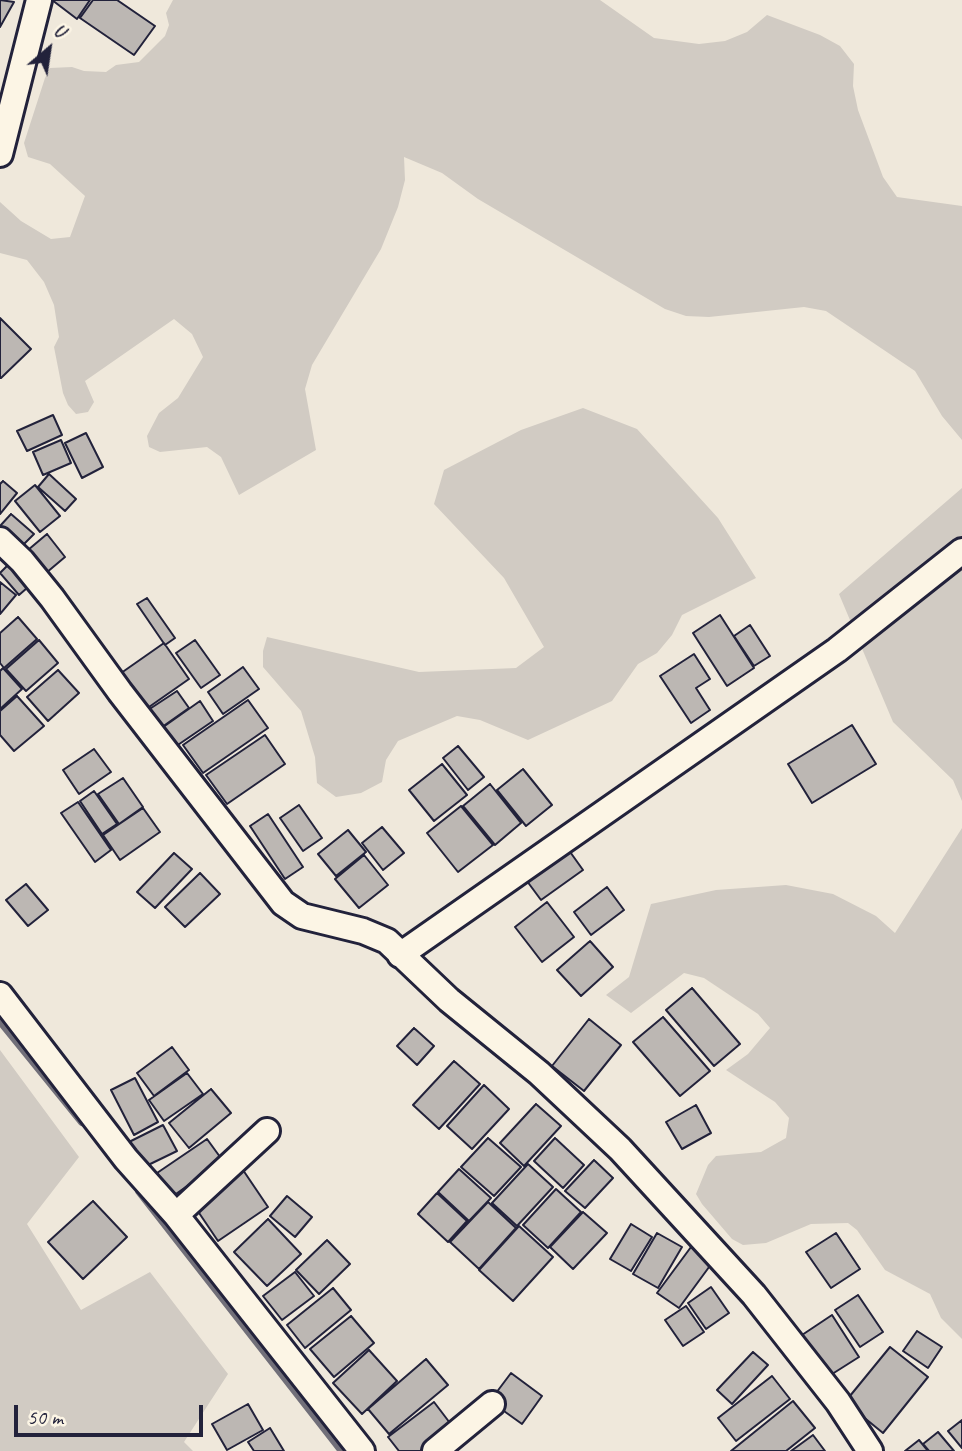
<!DOCTYPE html>
<html>
<head>
<meta charset="utf-8">
<style>
  body { margin:0 }
  #map { position:relative; width:962px; height:1451px; overflow:hidden; background:#efe8db; font-family:Caveat,sans-serif }
  canvas { display:block }
  .north { position:absolute; left:14px; top:14px; width:70px; height:70px; -webkit-text-stroke:5px #fcf5e5; paint-order:stroke; rotate:29deg; font-size:19px; font-weight:700; line-height:28px; text-align:center; color:#22223b }
  .north::after { content:''; display:block; margin:auto; width:24px; height:32px; background:#22223b; clip-path:polygon(50% 0,100% 100%,50% 72%,0 100%) }
  .scale { position:absolute; left:14px; top:1405px; width:189px; height:32px; box-sizing:border-box; border:4px solid #22223b; border-top:0; padding-left:9px; font-size:21px; line-height:24px; white-space:nowrap; color:#22223b; -webkit-text-stroke:5px #fcf5e5; paint-order:stroke }
</style>
</head>
<body>
<div id="map">
<canvas width="962" height="1451"></canvas>
<div class="north">U</div>
<div class="scale">50 m</div>
</div>
<script>
const context = document.querySelector('canvas').getContext('2d');
context.lineJoin = 'round';
function fill(path, color) { context.fillStyle = color; context.fill(path, 'evenodd'); }
const toPath = rows => new Path2D(rows.map(r => 'M' + r).join(''));
function strokePath(path, color, width, dash) { context.strokeStyle = color; context.lineWidth = width; context.lineCap = dash ? 'butt' : 'round'; context.setLineDash(dash || []); context.stroke(path); }
fill(toPath([
  [173,0,600,0,654,38,699,44,725,41,747,32,767,15,820,35,840,46,854,64,853,86,858,110,883,177,897,197,962,206,962,440,942,416,915,371,826,311,804,307,709,317,686,316,665,309,478,199,442,173,404,157,405,180,398,207,381,249,312,365,305,389,316,450,239,495,221,457,207,447,160,452,149,447,147,436,159,413,178,398,203,357,192,334,174,319,85,381,94,402,88,412,76,414,68,405,63,393,54,347,59,337,54,305,44,282,27,260,0,253,0,202,21,221,51,239,70,237,85,196,50,164,28,157,24,143,45,78,50,68,72,67,84,71,106,72,116,65,139,62,165,36,169,25,166,13],
  [583,408,637,429,718,518,756,578,682,615,672,635,657,653,638,664,612,701,528,740,480,720,457,716,398,741,386,760,382,782,361,793,336,797,317,783,315,757,301,711,263,667,263,651,267,637,419,672,516,668,544,647,504,578,434,504,444,470,521,430],
  [962,488,962,801,953,780,893,722,839,594],
  [962,828,962,1339,941,1318,930,1294,885,1270,857,1230,848,1223,811,1224,766,1243,743,1245,732,1239,702,1204,696,1194,708,1165,716,1156,761,1152,786,1138,789,1118,775,1102,726,1070,748,1054,770,1028,758,1014,704,978,684,973,631,1013,606,995,629,977,651,904,716,890,786,885,833,894,876,916,895,933],
  [0,1050,79,1157,27,1224,81,1310,150,1272,228,1374,184,1442,193,1451,0,1451]
]), '#d1cbc3');
strokePath(toPath([
  [0,1021,82,1122],
  [139,1191,342,1451]
]), '#716f79', 8);
const building = toPath([
  [0,0,14,2,0,27,0,0],
  [52,0,90,0,77,19,52,0],
  [93,0,117,0,155,26,134,55,80,18,93,0],
  [0,318,31,349,1,378,0,378,0,318],
  [53,415,62,435,27,451,17,431,53,415],
  [86,433,103,467,82,478,65,443,86,433],
  [61,440,71,463,43,475,33,452,61,440],
  [49,474,76,499,65,511,38,487,49,474],
  [3,481,17,493,0,514,0,484,3,481],
  [35,485,60,516,40,532,15,501,35,485],
  [11,514,34,534,19,549,0,532,0,526,11,514],
  [47,534,65,557,46,573,28,550,47,534],
  [15,558,35,581,19,595,0,573,15,558],
  [0,582,16,595,0,614,0,582],
  [147,598,175,638,165,645,137,604,147,598],
  [720,615,754,668,727,686,693,633,720,615],
  [18,617,37,639,4,668,0,663,0,633,18,617],
  [750,625,770,656,754,666,734,636,750,625],
  [39,640,58,663,26,691,6,669,39,640],
  [195,640,220,675,201,688,176,653,195,640],
  [164,643,189,679,139,714,114,678,164,643],
  [694,654,710,679,696,688,710,710,691,723,660,676,694,654],
  [243,667,259,689,223,714,208,692,243,667],
  [3,668,22,689,0,709,0,671,3,668],
  [58,670,79,693,48,721,27,697,58,670],
  [177,691,189,708,155,732,142,714,177,691],
  [17,696,44,726,14,751,0,735,0,711,17,696],
  [248,700,268,728,203,773,183,745,248,700],
  [200,701,213,721,172,749,159,730,200,701],
  [852,725,876,764,812,803,788,764,852,725],
  [265,735,285,764,227,804,206,775,265,735],
  [458,746,484,777,468,790,443,758,458,746],
  [94,749,111,772,79,794,63,770,94,749],
  [442,764,467,795,434,821,409,790,442,764],
  [523,769,552,805,526,826,497,790,523,769],
  [123,778,143,807,119,824,98,794,123,778],
  [490,784,521,823,495,845,463,806,490,784],
  [94,791,117,824,102,834,80,801,94,791],
  [78,802,111,850,95,862,61,813,78,802],
  [299,805,322,838,303,851,280,818,299,805],
  [461,806,493,845,458,872,427,833,461,806],
  [143,808,160,832,120,860,103,835,143,808],
  [268,814,303,867,285,879,250,826,268,814],
  [382,827,404,853,383,870,362,843,382,827],
  [348,830,366,852,336,876,318,854,348,830],
  [563,842,583,870,541,900,521,873,563,842],
  [174,853,192,869,155,908,137,892,174,853],
  [364,855,388,885,359,908,335,879,364,855],
  [200,873,220,894,185,927,165,907,200,873],
  [26,884,48,910,28,926,6,900,26,884],
  [607,887,624,910,591,935,574,912,607,887],
  [547,902,574,937,542,962,515,927,547,902],
  [590,941,613,967,581,996,557,970,590,941],
  [692,988,740,1044,714,1066,666,1010,692,988],
  [663,1017,710,1071,680,1096,633,1042,663,1017],
  [589,1019,621,1045,584,1091,552,1066,589,1019],
  [414,1028,434,1046,417,1065,397,1046,414,1028],
  [172,1047,189,1070,154,1096,137,1073,172,1047],
  [454,1061,480,1084,439,1129,413,1105,454,1061],
  [187,1073,203,1094,164,1121,149,1100,187,1073],
  [135,1078,158,1122,134,1135,111,1090,135,1078],
  [484,1085,509,1109,472,1149,447,1126,484,1085],
  [211,1089,231,1113,189,1148,169,1123,211,1089],
  [536,1104,561,1126,524,1166,500,1143,536,1104],
  [696,1105,711,1133,682,1149,666,1122,696,1105],
  [163,1125,177,1151,142,1168,129,1142,163,1125],
  [488,1138,521,1167,494,1196,461,1167,488,1138],
  [555,1138,584,1165,563,1188,534,1161,555,1138],
  [207,1139,223,1161,173,1196,157,1173,207,1139],
  [594,1160,613,1178,585,1208,565,1191,594,1160],
  [528,1164,553,1187,517,1226,492,1203,528,1164],
  [459,1169,491,1198,469,1221,438,1192,459,1169],
  [243,1170,268,1207,218,1241,193,1204,243,1170],
  [556,1189,581,1212,548,1248,523,1225,556,1189],
  [437,1193,467,1221,448,1242,418,1214,437,1193],
  [287,1196,312,1217,295,1237,270,1216,287,1196],
  [93,1201,127,1237,83,1279,48,1242,93,1201],
  [488,1202,516,1228,479,1269,450,1242,488,1202],
  [583,1212,607,1233,573,1269,550,1247,583,1212],
  [268,1219,301,1254,267,1286,234,1252,268,1219],
  [631,1224,652,1237,631,1271,610,1259,631,1224],
  [519,1226,553,1257,513,1301,479,1270,519,1226],
  [657,1233,682,1247,658,1288,633,1274,657,1233],
  [836,1233,860,1269,831,1288,806,1252,836,1233],
  [327,1240,350,1264,319,1294,296,1270,327,1240],
  [691,1247,712,1263,679,1308,657,1293,691,1247],
  [295,1272,314,1296,282,1320,263,1296,295,1272],
  [711,1287,729,1313,706,1329,688,1303,711,1287],
  [333,1288,351,1310,305,1348,287,1325,333,1288],
  [858,1295,883,1332,860,1347,835,1310,858,1295],
  [686,1306,704,1332,683,1346,665,1320,686,1306],
  [832,1315,859,1357,829,1376,802,1335,832,1315],
  [351,1316,374,1343,334,1377,310,1349,351,1316],
  [917,1331,942,1347,928,1368,903,1351,917,1331],
  [890,1347,928,1377,883,1433,845,1402,890,1347],
  [369,1350,397,1381,362,1414,333,1383,369,1350],
  [753,1352,768,1365,732,1404,717,1390,753,1352],
  [426,1359,448,1385,389,1434,368,1409,426,1359],
  [511,1373,542,1396,522,1424,490,1401,511,1373],
  [772,1376,790,1399,736,1441,718,1418,772,1376],
  [793,1401,815,1428,786,1451,731,1451,793,1401],
  [434,1402,453,1427,420,1451,399,1451,388,1437,434,1402],
  [248,1404,263,1430,227,1450,212,1424,248,1404],
  [962,1420,962,1448,948,1431,962,1420],
  [270,1428,284,1451,254,1451,248,1442,270,1428],
  [938,1432,954,1451,929,1451,923,1444,938,1432],
  [813,1435,825,1451,791,1451,813,1435],
  [919,1440,928,1451,905,1451,919,1440]
]);
fill(building, '#bcb7b3');
strokePath(building, '#22223b', 2);
const minor = toPath([
  [0,154,39,0],
  [0,540,22,561,52,598,120,692,283,903,302,916,363,931,387,941,449,1000,539,1073,620,1149,754,1295,838,1402,870,1451],
  [400,955,837,650,962,551],
  [0,995,126,1159,176,1215,362,1451],
  [176,1215,267,1131],
  [435,1451,492,1404]
]);
strokePath(minor, '#22223b', 30);
strokePath(minor, '#fcf5e5', 24);
</script>
</body>
</html>
